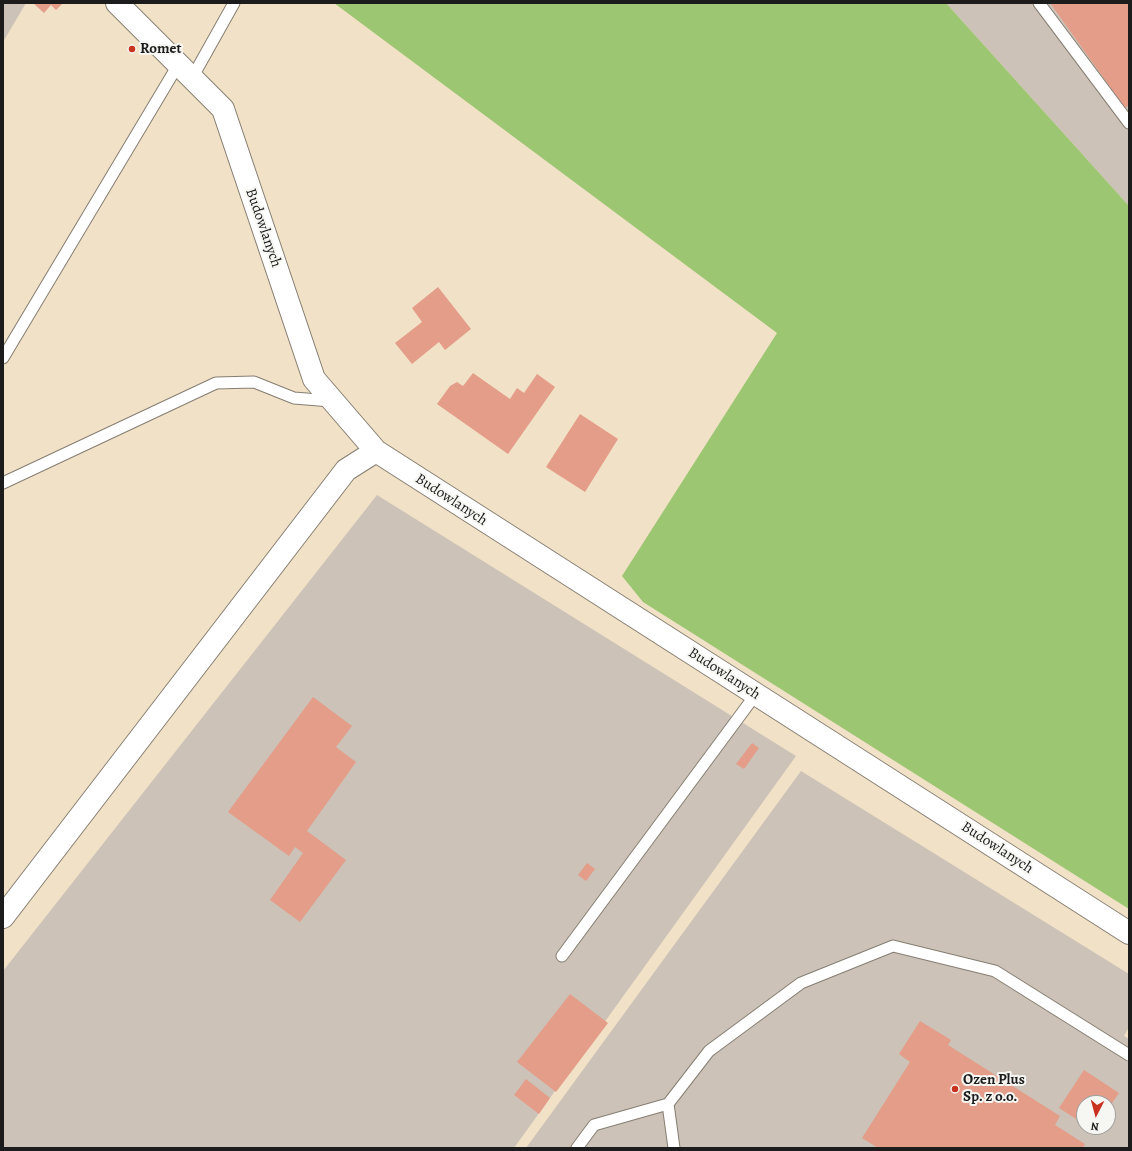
<!DOCTYPE html>
<html>
<head>
<meta charset="utf-8">
<style>
  body { margin:0 }
  #map { position:relative; width:1132px; height:1151px; overflow:hidden; background:#f1e1c7; font-family:Alegreya,serif }
  canvas { display:block }
  .frame { position:absolute; inset:0; border:4px solid #1c1c1c; pointer-events:none }
  .north { position:absolute; left:1076px; top:1095px; width:40px; height:40px; box-sizing:border-box; background:#f6f6f2; border:1px solid #9f9f9c; border-radius:50%; rotate:186deg; font-size:11px; font-weight:700; line-height:16px; text-align:center; color:#1c1c1c }
  .north::after { content:''; display:block; margin:auto; width:14px; height:18px; background:#c8321e; clip-path:polygon(50% 0,100% 100%,50% 72%,0 100%) }
</style>
</head>
<body>
<div id="map">
<canvas width="1132" height="1151"></canvas>
<div class="frame"></div>
<div class="north">N</div>
</div>
<script>
const context = document.querySelector('canvas').getContext('2d');
context.lineJoin = 'round';
function fill(path, color) { context.fillStyle = color; context.fill(path, 'evenodd'); }
const toPath = rows => new Path2D(rows.map(r => 'M' + r).join(''));
function strokePath(path, color, width, dash) { context.strokeStyle = color; context.lineWidth = width; context.lineCap = dash ? 'butt' : 'round'; context.setLineDash(dash || []); context.stroke(path); }
function drawText(font, color, halo, rows, align = 'center') {
  context.font = font + ' Alegreya,serif'; context.lineWidth = 4; context.setLineDash([]); context.textBaseline = 'middle'; context.strokeStyle = halo; context.fillStyle = color; for (const [text, x, y, turn = 0] of rows) {
    context.save(); context.translate(x, y); context.rotate((+turn || 0) * Math.PI / 180); context.textAlign = isNaN(turn) ? turn : align; if (halo) context.strokeText(text, 0, 0); context.fillText(text, 0, 0); context.restore();
  }
}
fill(toPath([
  [3,3,26,3,3,42],
  [946,3,1129,3,1129,206],
  [377,495,796,756,514,1148,3,1148,3,971],
  [801,771,1129,974,1129,1027,1124,1036,1129,1039,1129,1148,526,1148],
  [1084,1103,1108,1103,1108,1127,1084,1127]
]), '#ccc2b8');
fill(toPath([
  [334,3,946,3,1129,206,1129,909,643,602,622,576,777,333]
]), '#9dc672');
fill(toPath([
  [33,3,63,3,56,10,51,5,44,13],
  [1050,3,1129,3,1129,105,1125,108],
  [438,287,471,329,445,350,439,342,412,364,395,343,422,322,412,308],
  [473,373,510,399,517,388,524,393,537,374,555,387,508,454,437,404,450,386,457,382,463,386],
  [580,414,618,439,585,492,546,467],
  [313,697,352,726,336,747,356,762,307,831,346,860,300,922,270,900,303,853,295,847,289,856,228,812],
  [752,743,759,748,744,769,736,764],
  [587,863,595,869,586,881,578,875],
  [570,994,608,1023,556,1092,517,1062],
  [920,1021,951,1040,948,1045,1060,1116,1055,1125,1085,1144,1083,1148,878,1148,862,1138,910,1062,899,1054],
  [1084,1070,1119,1093,1108,1109,1108,1103,1084,1103,1084,1124,1059,1108],
  [526,1079,550,1098,539,1114,514,1095]
]), '#e49d88');
const service = toPath([
  [1039,3,1129,123],
  [192,78,234,3],
  [3,358,178,65],
  [3,483,216,383,254,382,294,398,331,401],
  [562,956,756,694],
  [577,1148,594,1125,668,1104],
  [674,1148,668,1104,709,1051,801,983,893,946,995,971,1129,1055]
]);
const minor = toPath([
  [117,3,223,109,314,379,376,451,1129,933],
  [3,917,346,470,376,451]
]);
strokePath(service, '#867e72', 13);
strokePath(minor, '#867e72', 24);
strokePath(service, '#fff', 11);
strokePath(minor, '#fff', 22);
for (const [x, y, r, color] of [
  [132,49,4,"#c8321e"],
  [955,1089,4,"#c8321e"]
]) { const dot = new Path2D(); dot.arc(x, y, r, 0, 2 * Math.PI); context.fillStyle = color; context.fill(dot); strokePath(dot, '#f6f6f2', 1.5); }
drawText('bold 15px', '#1c1c1c', '#f6f6f2', [
  ["Romet",140,49],
  ["Ozen Plus",963,1080],
  ["Sp. z o.o.",963,1097]
], 'left');
drawText('15px', '#1c1c1c', '#f6f6f2', [
  ["Budowlanych",263,228,71],
  ["Budowlanych",451,500,33],
  ["Budowlanych",724,674,33],
  ["Budowlanych",997,848,33]
]);
</script>
</body>
</html>
